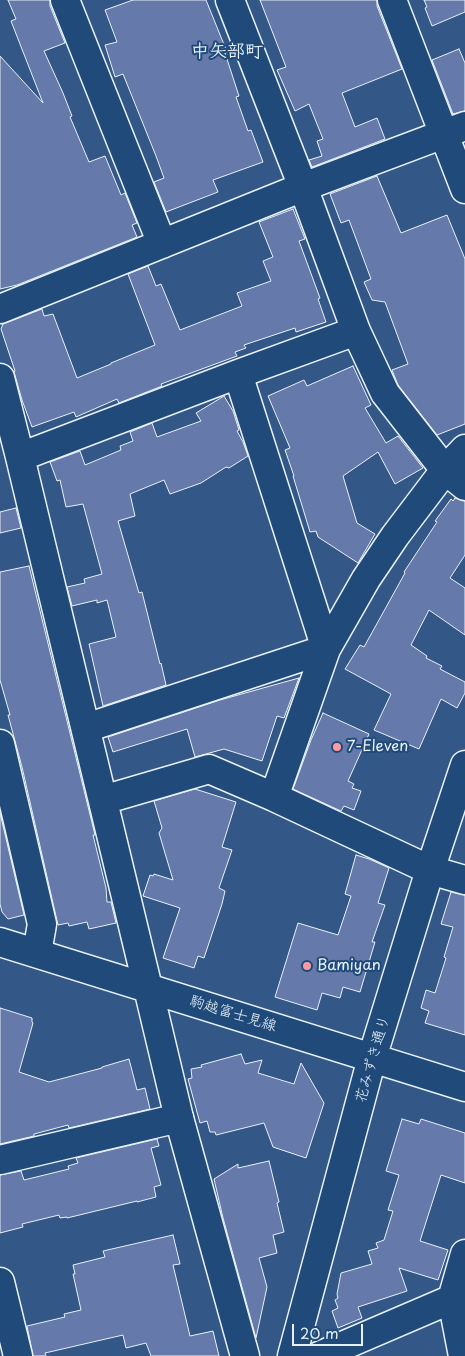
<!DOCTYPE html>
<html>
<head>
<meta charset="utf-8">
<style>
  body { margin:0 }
  #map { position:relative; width:465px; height:1356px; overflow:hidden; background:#335888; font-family:"Playpen Sans",sans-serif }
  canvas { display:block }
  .scale { position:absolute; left:292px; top:1324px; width:71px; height:22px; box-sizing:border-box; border:2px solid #e8f1f8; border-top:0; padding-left:6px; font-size:15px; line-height:18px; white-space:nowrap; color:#e8f1f8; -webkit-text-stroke:4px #1f4a7a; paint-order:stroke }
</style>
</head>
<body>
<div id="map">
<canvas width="465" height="1356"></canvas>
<div class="scale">20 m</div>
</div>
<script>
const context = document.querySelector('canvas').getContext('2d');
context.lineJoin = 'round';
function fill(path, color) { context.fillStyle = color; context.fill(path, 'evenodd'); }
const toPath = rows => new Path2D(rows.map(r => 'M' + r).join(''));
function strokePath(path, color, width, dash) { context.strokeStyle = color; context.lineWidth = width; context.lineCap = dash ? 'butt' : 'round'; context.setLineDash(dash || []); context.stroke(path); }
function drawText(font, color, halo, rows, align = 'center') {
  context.font = font + ' "Playpen Sans","Klee One",sans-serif'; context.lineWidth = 4; context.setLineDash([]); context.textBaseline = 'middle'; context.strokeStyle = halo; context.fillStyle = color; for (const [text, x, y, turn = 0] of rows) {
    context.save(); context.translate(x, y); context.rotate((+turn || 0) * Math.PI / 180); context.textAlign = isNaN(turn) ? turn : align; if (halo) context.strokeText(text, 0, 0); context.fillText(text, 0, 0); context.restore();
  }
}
const building = toPath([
  [8,0,50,0,50,6,65,43,44,51,63,93,72,116,70,117,89,162,105,156,121,195,125,193,137,223,132,225,137,237,17,285,0,289,0,56,43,103,11,21,16,19,8,0],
  [133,0,206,0,227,52,225,53,239,96,236,97,248,131,251,130,263,162,213,180,218,192,166,212,154,182,164,178,156,156,123,74,115,77,105,45,117,42,105,10,133,0],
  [260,0,377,0,377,6,402,69,342,93,355,127,377,118,385,139,312,167,309,160,322,156,317,141,323,139,309,104,295,111,277,70,286,67,260,0],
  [424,0,465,0,465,12,432,26,425,8,427,7,424,0],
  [459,49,465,63,465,111,453,114,432,60,459,49],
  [377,176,401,233,447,215,465,259,465,424,437,435,398,385,392,370,408,364,385,302,372,300,364,282,371,279,349,220,341,223,330,194,377,176],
  [293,209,305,239,299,241,320,298,318,299,326,322,296,332,295,328,244,345,246,348,235,352,237,356,161,384,162,386,119,403,117,399,76,417,74,412,32,427,22,400,14,372,15,371,1,329,3,324,42,309,44,316,53,314,77,378,111,364,111,363,155,345,128,274,148,266,156,286,161,284,180,330,242,306,237,293,271,281,263,261,273,257,259,222,293,209],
  [353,366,371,405,365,408,386,443,398,436,423,468,395,484,378,452,343,476,357,523,375,534,358,563,318,537,316,531,310,532,293,476,294,476,285,450,290,448,268,396,304,380,307,386,353,366],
  [224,396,233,411,239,430,237,431,243,442,248,456,229,468,226,467,201,483,170,494,164,480,130,494,135,516,118,521,139,593,142,592,160,664,161,663,166,685,103,706,89,644,116,637,107,600,97,603,97,600,72,606,67,587,85,583,84,579,102,574,83,504,66,507,60,480,57,481,50,462,80,451,85,465,121,450,120,446,133,441,130,432,152,423,157,437,201,421,196,413,224,396],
  [455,498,465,501,465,555,450,578,465,588,465,635,429,610,411,645,427,656,426,658,442,666,440,669,465,682,465,693,457,708,441,699,419,749,374,730,391,694,345,669,360,645,364,647,405,573,404,572,437,522,435,521,451,499,453,501,455,498],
  [16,508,21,528,0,533,0,512,16,508],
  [29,566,95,835,93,835,106,888,107,902,111,902,116,923,89,929,87,922,69,926,68,923,58,925,22,767,8,715,10,715,0,680,0,572,29,566],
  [299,678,284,718,277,716,262,761,224,749,195,757,187,729,113,752,108,737,220,700,299,678],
  [323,713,369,734,348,781,354,784,352,788,361,791,354,810,344,806,341,811,293,789,311,740,323,713],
  [195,789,236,802,222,847,232,850,219,888,225,891,222,904,204,958,198,956,194,968,163,958,180,908,143,896,150,875,153,876,154,874,173,880,159,833,162,828,154,801,195,789],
  [0,813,24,915,8,919,2,912,0,904,0,813],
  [356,855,369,859,389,868,378,903,385,905,372,942,375,942,360,992,343,987,340,998,322,993,317,1010,275,997,298,923,338,935,351,896,345,894,356,855],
  [451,892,465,895,465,1035,425,1023,429,1011,421,1008,426,990,435,993,446,958,444,957,453,927,441,924,451,892],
  [0,1008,32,1018,32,1022,33,1023,19,1072,49,1082,102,1068,102,1067,129,1059,137,1090,145,1088,150,1109,69,1128,68,1125,34,1134,34,1136,0,1144,0,1008],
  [241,1054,245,1064,262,1060,258,1073,294,1084,301,1063,324,1103,306,1158,273,1147,264,1123,216,1135,215,1132,210,1132,207,1121,200,1123,188,1079,192,1078,191,1069,202,1067,201,1065,241,1054],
  [402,1119,419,1124,421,1119,465,1133,465,1183,441,1175,420,1241,448,1250,438,1280,399,1268,407,1291,358,1307,362,1318,338,1328,332,1311,338,1308,335,1300,338,1298,337,1294,341,1273,372,1264,368,1251,378,1248,376,1243,384,1240,393,1211,388,1210,399,1175,386,1171,402,1119],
  [157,1139,159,1146,151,1148,161,1185,154,1187,156,1197,137,1202,137,1201,67,1218,67,1217,60,1218,59,1215,22,1224,23,1227,0,1233,0,1175,21,1171,24,1180,69,1169,68,1166,78,1163,76,1158,157,1139],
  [269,1161,279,1202,277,1203,284,1232,273,1235,277,1253,259,1258,267,1287,256,1338,223,1218,214,1179,238,1164,238,1168,269,1161],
  [173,1235,180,1264,173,1265,190,1336,213,1331,219,1356,151,1356,146,1343,126,1348,123,1335,45,1353,46,1356,33,1356,27,1326,65,1317,64,1314,81,1310,73,1274,75,1274,73,1265,105,1257,103,1251,173,1235]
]);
fill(building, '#6579aa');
strokePath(building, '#e8f1f8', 1);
const street = toPath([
  [65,0,162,244],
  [230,0,303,187,356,331,385,393,445,470,465,486],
  [392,0,465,189],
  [0,309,303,187,465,126],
  [0,378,20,457,148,988],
  [20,457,238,374,356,331],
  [86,728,326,649,238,374],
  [0,744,42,924,37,953],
  [274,797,326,649,366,579,395,536,445,470,465,449],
  [103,800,209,769,274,797,430,870,465,880],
  [0,1160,179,1118],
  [0,1282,18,1356],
  [319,1356,452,1299,465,1303],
  [463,1356,452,1299,465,1254]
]);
const secondary = toPath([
  [0,942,465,1087],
  [148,988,179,1118,245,1356],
  [292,1356,372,1058,430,870,465,765]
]);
strokePath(street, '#e8f1f8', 31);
strokePath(secondary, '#e8f1f8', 31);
strokePath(street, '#1f4a7a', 28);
strokePath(secondary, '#1f4a7a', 28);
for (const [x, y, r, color] of [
  [337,747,5,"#ff9aa2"],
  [307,966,5,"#ff9aa2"]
]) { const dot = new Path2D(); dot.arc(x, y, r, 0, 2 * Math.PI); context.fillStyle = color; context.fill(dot); strokePath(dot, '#1f4a7a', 2); }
drawText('15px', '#e8f1f8', '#1f4a7a', [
  ["7-Eleven",347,747],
  ["Bamiyan",317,966]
], 'left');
drawText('15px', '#e8f1f8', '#1f4a7a', [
  ["駒越富士見線",233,1014,17],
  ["花みずき通り",373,1059,-74]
]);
drawText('bold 18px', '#e8f1f8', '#1f4a7a', [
  ["中矢部町",227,52]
]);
</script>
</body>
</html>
